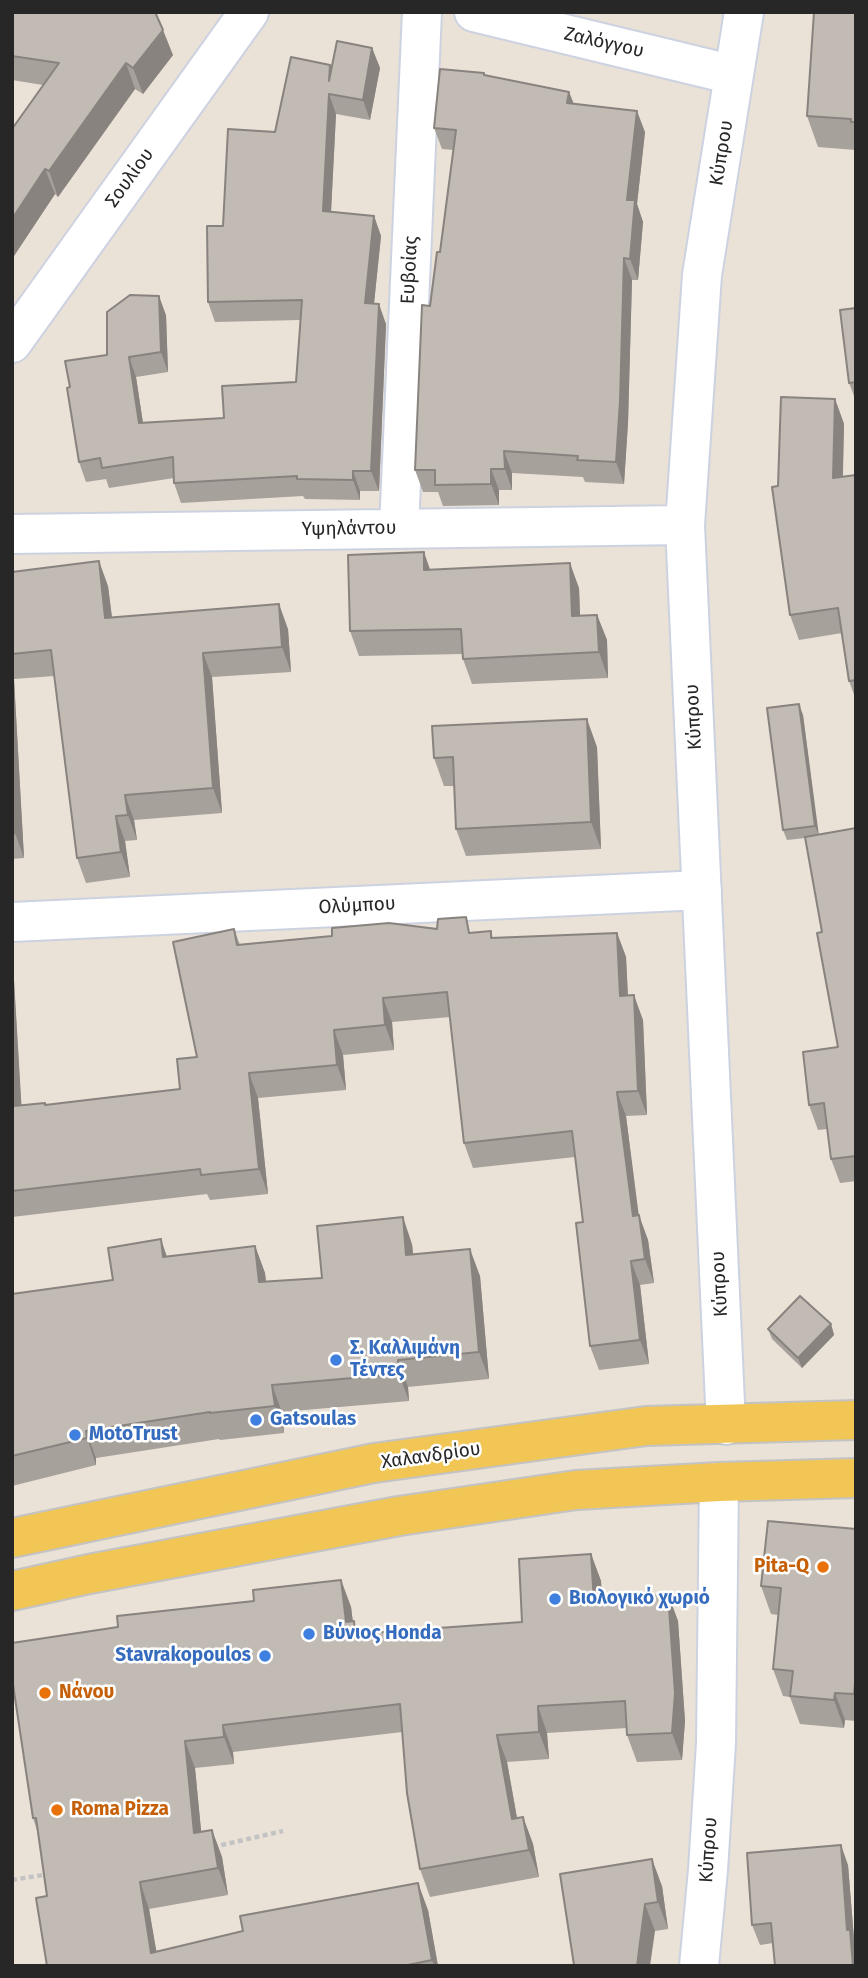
<!DOCTYPE html>
<html>
<head>
<meta charset="utf-8">
<style>
  body { margin:0 }
  #map { position:relative; width:868px; height:1978px; overflow:hidden; background:#eae1d7; font-family:"Fira Sans",sans-serif }
  canvas { display:block }
  .frame { position:absolute; inset:0; border:14px solid #272727; pointer-events:none }
</style>
</head>
<body>
<div id="map">
<canvas width="868" height="1978"></canvas>
<div class="frame"></div>
</div>
<script>
const context = document.querySelector('canvas').getContext('2d');
context.lineJoin = 'round';
const toPath = rows => new Path2D(rows.map(r => 'M' + r).join(''));
function strokePath(path, color, width, dash) { context.strokeStyle = color; context.lineWidth = width; context.lineCap = dash ? 'butt' : 'round'; context.setLineDash(dash || []); context.stroke(path); }
function fill(path, color) { context.fillStyle = color; context.fill(path, 'evenodd'); }
function drawText(font, color, halo, rows, align = 'center') {
  context.font = font + ' "Fira Sans",sans-serif'; context.lineWidth = 5; context.setLineDash([]); context.textBaseline = 'middle'; context.strokeStyle = halo; context.fillStyle = color; for (const [text, x, y, turn = 0] of rows) {
    context.save(); context.translate(x, y); context.rotate((+turn || 0) * Math.PI / 180); context.textAlign = isNaN(turn) ? turn : align; if (halo) context.strokeText(text, 0, 0); context.fillText(text, 0, 0); context.restore();
  }
}
const minor = toPath([
  [474,12,734,75],
  [12,343,249,12],
  [399,528,422,12],
  [12,534,685,525],
  [12,922,702,890],
  [726,1425,685,525,702,275,744,12],
  [699,1966,708,1870,716,1743,719,1482]
]);
const major = toPath([
  [12,1538,374,1463,646,1426,856,1420],
  [12,1591,89,1574,399,1516,576,1490,719,1482,856,1478]
]);
strokePath(minor, '#cdd2e1', 42);
strokePath(major, '#c3c3c3', 42);
strokePath(toPath([
  [213,1847,283,1831],
  [12,1880,49,1874]
]), '#c3c3c3', 4.5, [5, 3.5]);
strokePath(minor, '#fff', 38);
strokePath(major, '#f2c655', 38);
fill(toPath([
  [12,12,173,55,143,94,135,89,58,197,55,194,12,259,12,129,43,85,12,80],
  [856,12,856,150,818,147,807,116],
  [372,48,380,68,370,120,336,114,331,212,374,216,381,236,374,303,386,324,379,491,360,491,360,500,305,499,303,496,181,503,174,483,174,478,109,488,106,479,86,482,79,462,70,387,107,355,166,315,168,372,136,377,143,423,224,418,296,382,300,320,215,322,208,302,223,226,275,132,332,69],
  [485,75,569,92,574,104,645,132,637,204,643,222,638,280,632,280,628,423,624,484,585,482,583,477,512,473,512,490,499,490,499,505,443,506,438,492,423,492,415,470,430,306,440,252,454,150,442,149,434,128],
  [856,308,856,401,849,383],
  [835,399,844,424,843,477,856,475,856,700,849,681,842,633,799,640,790,615,778,486],
  [430,570,579,588,580,615,597,615,607,640,608,678,472,684,463,659,462,654,359,656,350,631],
  [12,572,108,586,112,617,288,629,291,672,212,677,222,813,134,820,137,840,125,841,130,877,86,883,77,858,54,676,14,679,24,858,12,859],
  [803,715,818,834,856,828,856,1181,840,1183,831,1159,827,1129,818,1130,809,1105,838,1047,822,932,805,838,787,840,783,830],
  [597,747,601,849,466,856,456,829,454,786,444,786,434,758],
  [234,929,240,945,437,929,472,933,491,931,493,938,617,933,626,957,628,995,643,1020,647,1115,626,1116,638,1215,648,1240,654,1283,640,1285,649,1364,599,1370,590,1346,583,1222,575,1157,473,1168,464,1143,450,1017,392,1022,394,1050,343,1055,346,1090,258,1098,268,1194,210,1200,207,1194,12,1217,12,960,13,963,21,1105,45,1105,180,1089,197,1057],
  [412,1244,413,1255,480,1276,489,1379,408,1387,409,1401,282,1412,284,1433,220,1440,219,1439,96,1458,96,1465,12,1486,12,1294,113,1280,167,1257,255,1246,265,1273,266,1282,322,1278],
  [831,1324,834,1335,802,1368,772,1339,768,1329],
  [856,1529,856,1721,845,1720,844,1728,800,1724,790,1697,783,1696,773,1669,778,1615,771,1614,761,1586],
  [591,1554,601,1581,602,1601,668,1594,678,1621,685,1721,682,1760,637,1762,627,1735,627,1728,547,1733,549,1759,507,1762,517,1818,523,1817,533,1844,539,1877,430,1897,420,1869,402,1732,233,1752,234,1764,195,1768,201,1831,212,1830,222,1857,228,1895,149,1909,156,1951,428,1910,438,1966,47,1966,47,1896,38,1833,33,1818,118,1627,254,1601,341,1580,351,1607,353,1622,358,1634,522,1622],
  [848,1865,854,1939,856,1945,856,1966,773,1943,760,1945,752,1925],
  [662,1886,668,1929,655,1931,574,1965]
]), '#a7a19b');
fill(toPath([
  [163,30,173,55,143,94,133,68],
  [372,48,380,68,370,120,363,100],
  [126,63,135,89,58,197,49,171],
  [569,92,577,113,567,103],
  [329,94,336,114,330,231,323,211],
  [637,111,645,132,637,204,643,222,638,280,630,259,627,200],
  [45,169,55,194,12,259,12,219],
  [374,216,381,236,372,323,365,303],
  [624,258,632,280,628,423,624,484,616,462],
  [159,296,166,315,168,372,161,352],
  [379,304,386,324,379,491,371,471],
  [129,357,136,377,146,443,139,423],
  [835,399,844,424,842,503,833,478],
  [504,451,512,473,512,490,505,469],
  [491,469,499,490,499,505,491,484],
  [353,471,360,491,360,500,353,480],
  [424,552,433,578,424,570],
  [99,561,108,586,115,643,105,618],
  [570,563,579,588,581,641,572,616],
  [279,604,288,629,291,672,282,647],
  [597,615,607,640,608,678,599,652],
  [203,653,212,677,222,813,213,788],
  [12,673,14,679,24,858,15,833,12,788],
  [799,704,803,715,819,836,815,826],
  [587,719,597,747,601,849,591,822],
  [125,795,134,820,137,840,128,815],
  [116,816,125,841,130,877,121,852],
  [617,933,626,957,629,1020,620,996],
  [12,960,13,963,23,1131,14,1106,12,1077],
  [634,995,643,1020,647,1115,638,1091],
  [383,998,392,1022,394,1050,385,1025],
  [334,1030,343,1055,346,1090,337,1065],
  [249,1073,258,1098,268,1194,259,1169],
  [617,1092,626,1116,642,1240,633,1216],
  [639,1215,648,1240,654,1283,645,1259],
  [403,1217,412,1244,416,1282,406,1255],
  [161,1239,170,1266,163,1257],
  [255,1246,265,1273,269,1309,259,1282],
  [470,1249,480,1276,489,1379,479,1352],
  [631,1261,640,1285,649,1364,640,1340],
  [831,1324,834,1335,802,1368,798,1358],
  [398,1360,408,1387,409,1401,399,1374],
  [272,1385,282,1412,284,1433,275,1406],
  [86,1431,96,1458,96,1465,87,1438],
  [591,1554,601,1581,604,1629,594,1602],
  [341,1580,351,1607,356,1649,346,1622],
  [668,1594,678,1621,685,1721,682,1760,672,1733],
  [856,1673,856,1701,854,1694],
  [835,1693,845,1720,844,1728,834,1700],
  [538,1706,547,1733,549,1759,539,1732],
  [223,1725,233,1752,234,1764,224,1737],
  [497,1735,507,1762,522,1846,512,1819],
  [185,1741,195,1768,204,1860,194,1833],
  [523,1817,533,1844,539,1877,529,1850],
  [212,1830,222,1857,228,1895,218,1868],
  [841,1845,848,1865,854,1939,856,1945,856,1966,853,1966,847,1930],
  [652,1859,662,1886,668,1929,658,1902],
  [140,1882,149,1909,159,1966,151,1953],
  [418,1883,428,1910,438,1966,434,1966,432,1960],
  [645,1904,655,1931,650,1966,637,1966]
]), '#88837e');
const building = toPath([
  [12,12,155,12,163,30,133,68,126,63,49,171,45,169,12,219,12,129,59,63,12,56,12,12],
  [814,12,856,12,856,122,851,122,851,119,807,116,814,12],
  [337,41,372,48,363,100,329,94,323,211,374,216,365,303,379,304,371,471,353,471,353,480,297,479,297,476,174,483,173,457,102,468,100,458,79,462,67,388,70,387,65,361,107,355,107,312,130,295,159,296,161,352,129,357,139,423,224,418,222,386,296,382,302,300,208,302,207,226,223,226,228,129,275,132,291,57,330,65,329,81,337,41],
  [440,69,484,73,484,75,569,92,567,103,637,111,627,200,635,200,630,259,624,258,620,401,616,462,577,460,578,456,504,451,505,469,491,469,491,484,435,485,435,470,415,470,422,305,430,306,437,252,440,252,456,130,434,128,440,69],
  [856,308,856,382,849,383,840,310,856,308],
  [781,397,835,399,833,478,856,475,856,680,849,681,838,608,790,615,772,487,778,486,781,397],
  [424,552,424,570,570,563,572,616,597,615,599,652,463,659,461,629,350,631,348,555,424,552],
  [99,561,105,618,279,604,282,647,203,653,213,788,125,795,128,815,116,816,121,852,77,858,51,650,12,654,12,572,99,561],
  [799,704,815,826,783,830,767,708,799,704],
  [587,719,591,822,456,829,453,757,434,758,432,726,587,719],
  [12,788,15,833,12,834,12,788],
  [856,828,856,1156,831,1159,824,1103,809,1105,803,1052,838,1047,817,933,822,932,805,837,856,828],
  [466,917,469,933,491,931,491,938,617,933,620,996,634,995,638,1091,617,1092,633,1216,639,1215,645,1259,631,1261,640,1340,590,1346,576,1223,583,1222,572,1131,464,1143,447,992,383,998,385,1025,334,1030,337,1065,249,1073,259,1169,201,1175,200,1169,12,1191,12,1077,14,1106,45,1103,45,1105,180,1089,177,1059,197,1057,173,942,234,929,237,945,332,936,332,928,389,923,437,929,438,919,466,917],
  [403,1217,406,1255,470,1249,479,1352,398,1360,399,1374,272,1385,275,1406,210,1413,210,1412,86,1431,87,1438,12,1456,12,1294,113,1280,108,1248,161,1239,163,1257,255,1246,259,1282,322,1278,317,1226,403,1217],
  [800,1296,831,1324,798,1358,768,1329,800,1296],
  [768,1521,856,1529,856,1673,854,1694,835,1693,834,1700,790,1696,793,1671,773,1669,781,1588,761,1586,768,1521],
  [591,1554,594,1602,668,1594,675,1693,672,1733,627,1735,625,1701,538,1706,539,1732,497,1735,512,1819,523,1817,529,1850,420,1869,407,1793,400,1704,223,1725,224,1737,185,1741,194,1833,212,1830,218,1868,140,1882,151,1953,243,1931,240,1916,418,1883,432,1960,403,1966,47,1966,36,1898,47,1896,36,1818,33,1818,12,1678,12,1643,118,1627,117,1616,254,1601,253,1590,341,1580,346,1622,354,1621,355,1634,522,1622,519,1559,591,1554],
  [841,1845,847,1930,850,1930,853,1966,775,1966,771,1923,752,1925,747,1853,841,1845],
  [652,1859,658,1902,645,1904,637,1966,567,1966,574,1965,560,1874,652,1859]
]);
fill(building, '#c2bbb4');
strokePath(building, '#88837e', 2);
for (const [x, y, r, color] of [
  [336,1360,7,"#3f7fe0"],
  [256,1420,7,"#3f7fe0"],
  [75,1435,7,"#3f7fe0"],
  [823,1567,7,"#e8710a"],
  [555,1599,7,"#3f7fe0"],
  [309,1634,7,"#3f7fe0"],
  [265,1656,7,"#3f7fe0"],
  [45,1693,7,"#e8710a"],
  [57,1810,7,"#e8710a"]
]) { const dot = new Path2D(); dot.arc(x, y, r, 0, 2 * Math.PI); context.fillStyle = color; context.fill(dot); strokePath(dot, '#fff', 2.5); }
drawText('19px', '#272727', '#fff', [
  ["Ζαλόγγου",604,43,13],
  ["Κύπρου",722,153,-81],
  ["Σουλίου",130,178,-54],
  ["Ευβοίας",410,270,-87],
  ["Υψηλάντου",349,529,-1],
  ["Κύπρου",694,717,-93],
  ["Ολύμπου",357,906,-3],
  ["Κύπρου",720,1284,-93],
  ["Χαλανδρίου",431,1456,-8],
  ["Κύπρου",709,1850,-86]
]);
drawText('bold 19px', '#366cbe', '#fff', [
  ["Σ. Καλλιμάνη",350,1349],
  ["Τέντες",350,1371],
  ["Gatsoulas",270,1420],
  ["MotoTrust",89,1435],
  ["Βιολογικό χωριό",569,1599],
  ["Βύνιος Honda",323,1634],
  ["Stavrakopoulos",251,1656,"right"]
], 'left');
drawText('bold 19px', '#c56008', '#fff', [
  ["Pita-Q",809,1567,"right"],
  ["Νάνου",59,1693],
  ["Roma Pizza",71,1810]
], 'left');
</script>
</body>
</html>
